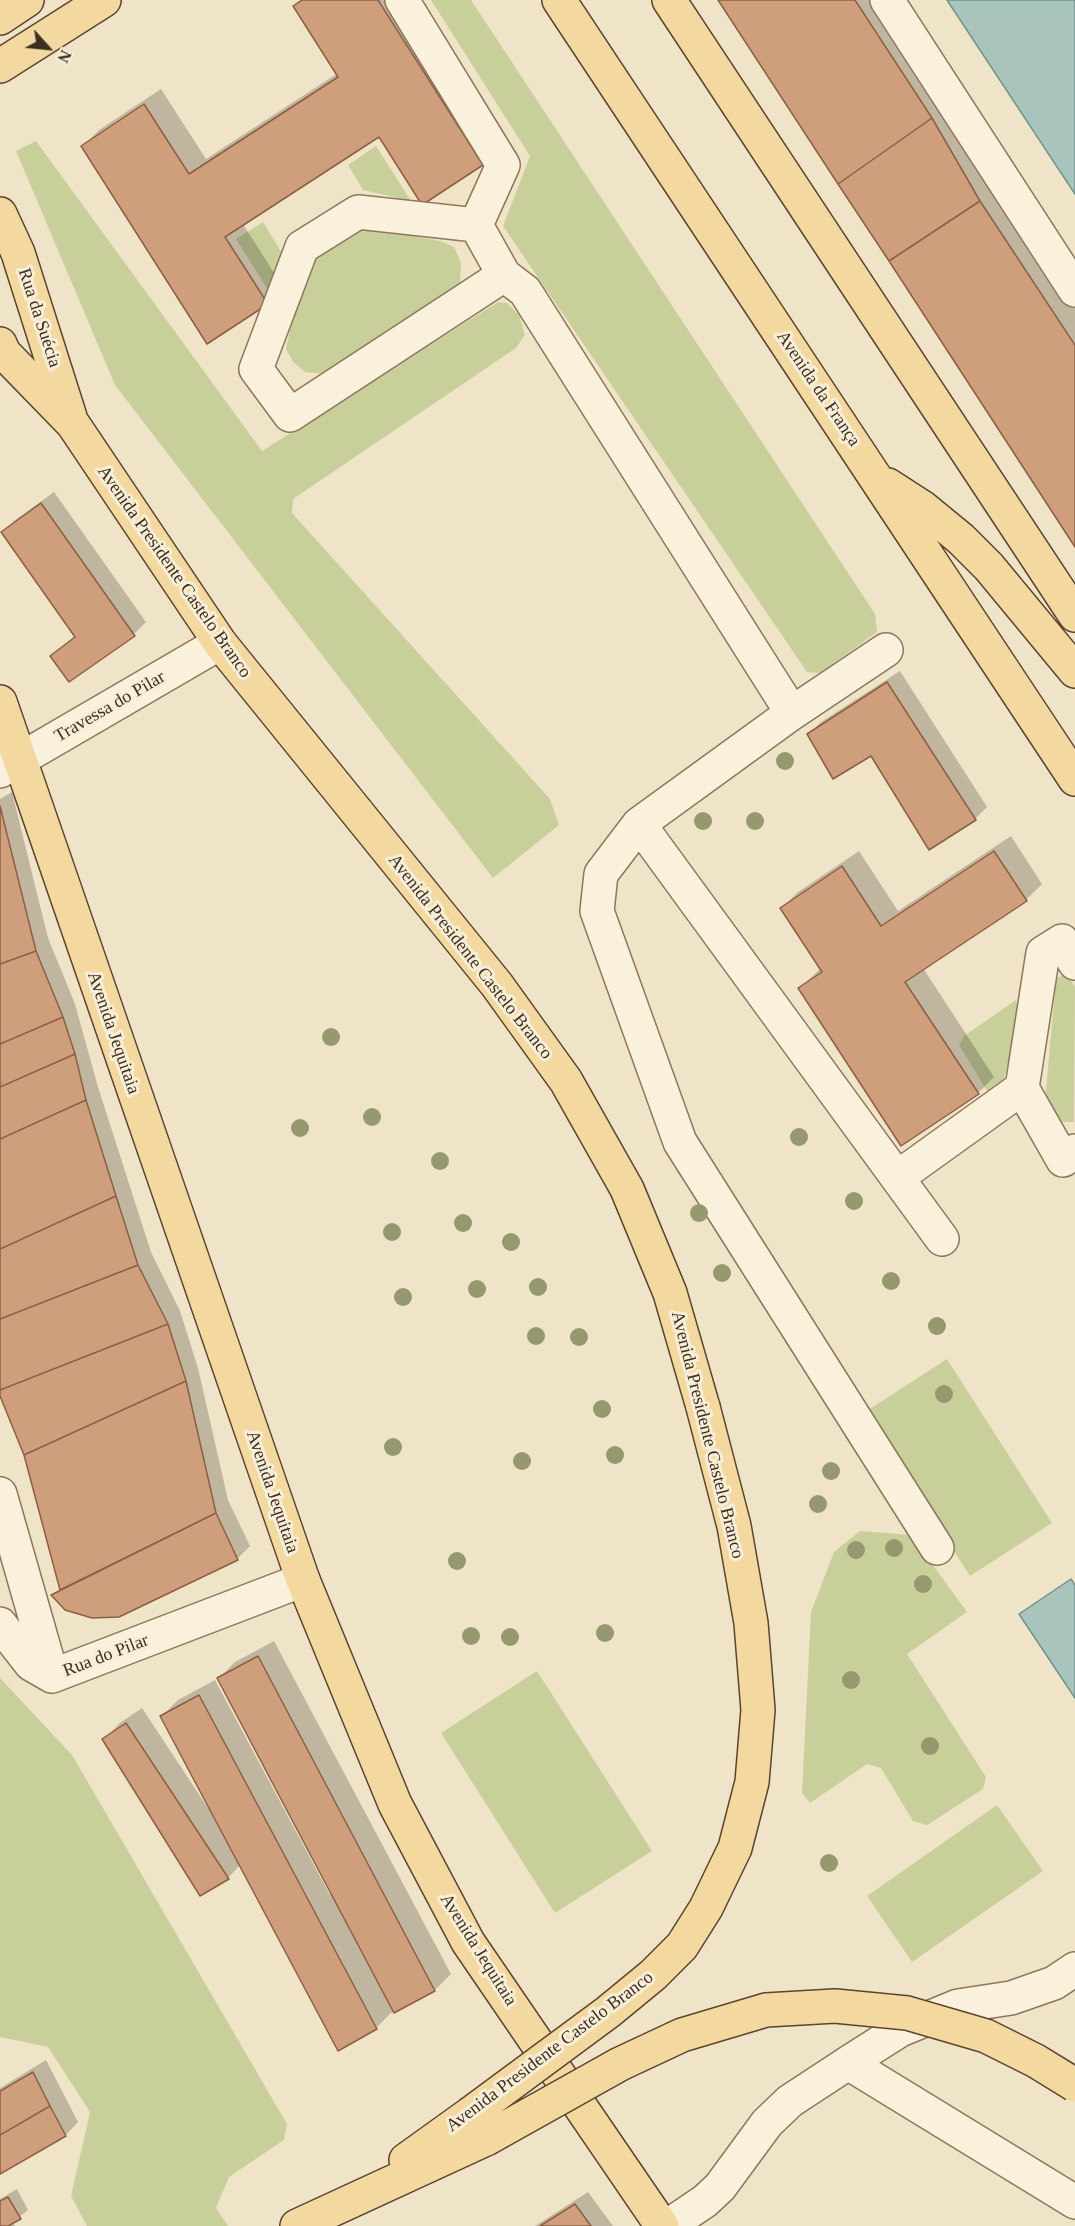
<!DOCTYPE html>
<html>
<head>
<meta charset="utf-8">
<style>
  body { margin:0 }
  #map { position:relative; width:1075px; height:2226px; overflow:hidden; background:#f0e4c8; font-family:Georgia,serif }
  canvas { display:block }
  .north { position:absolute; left:18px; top:18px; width:60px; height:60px; -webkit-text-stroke:4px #f7eed8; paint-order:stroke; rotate:117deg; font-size:16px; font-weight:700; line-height:24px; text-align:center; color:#3d2e20 }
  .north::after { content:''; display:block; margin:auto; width:21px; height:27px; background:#3d2e20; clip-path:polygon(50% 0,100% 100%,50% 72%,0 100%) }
</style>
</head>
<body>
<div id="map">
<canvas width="1075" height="2226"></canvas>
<div class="north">N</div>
</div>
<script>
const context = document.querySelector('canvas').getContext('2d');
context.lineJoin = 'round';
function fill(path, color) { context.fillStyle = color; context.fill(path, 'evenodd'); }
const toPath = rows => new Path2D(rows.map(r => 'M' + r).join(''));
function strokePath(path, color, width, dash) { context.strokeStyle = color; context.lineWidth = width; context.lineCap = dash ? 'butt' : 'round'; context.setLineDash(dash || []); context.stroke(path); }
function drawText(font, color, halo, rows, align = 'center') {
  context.font = font + ' Georgia,serif'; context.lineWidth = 6; context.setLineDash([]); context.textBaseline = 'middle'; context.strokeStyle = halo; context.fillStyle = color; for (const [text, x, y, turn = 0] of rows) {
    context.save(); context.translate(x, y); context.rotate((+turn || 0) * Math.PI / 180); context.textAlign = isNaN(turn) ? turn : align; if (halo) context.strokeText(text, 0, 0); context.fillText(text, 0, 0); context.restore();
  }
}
fill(toPath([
  [431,0,471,0,875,614,877,632,820,673,807,672,503,226,530,156],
  [36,141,262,451,498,302,507,303,519,315,525,335,516,348,293,499,292,513,550,799,559,825,493,878,115,385,16,151],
  [376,146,411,201,363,190,348,165],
  [263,222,282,253,270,293,236,239],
  [359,226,440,241,454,247,461,263,460,285,323,374,305,372,293,362,286,349,295,306,319,252],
  [1066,973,1075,987,1074,1122,1060,1122,1045,1102,1056,979],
  [1016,1000,1021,1011,1002,1086,989,1094,959,1045,964,1036],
  [947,1359,1052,1523,970,1576,865,1412],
  [860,1531,911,1535,967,1612,907,1654,986,1777,983,1789,927,1825,913,1821,881,1768,867,1764,810,1803,802,1793,811,1612,834,1552],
  [537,1671,652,1851,555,1913,441,1733],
  [0,1678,72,1755,287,2124,284,2140,229,2177,216,2208,228,2226,87,2226,71,2196,90,2112,48,2047,0,2037],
  [997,1805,1043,1871,912,1962,867,1896]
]), '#c9cf9b');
const water = toPath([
  [947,0,1075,0,1075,194,947,0],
  [1071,1579,1075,1585,1075,1698,1019,1614,1071,1579]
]);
fill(water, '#a9c4bc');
strokePath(water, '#6f938a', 1.5);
fill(toPath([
  [301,0,404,0,498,148,482,164,422,203,379,135,243,224,283,287,267,303,83,146,99,130,161,89,206,159,338,73,295,6],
  [720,0,881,0,1075,305,1075,544],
  [54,492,146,622,134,634,52,656,76,635,3,533,15,520],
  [900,671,987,807,975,819,872,754,809,734,821,722],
  [12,792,48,938,75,1004,98,1087,151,1252,180,1311,198,1368,228,1500,250,1546,237,1559,119,1616,53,1595,61,1588,25,1454,0,1393,0,799],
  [1011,836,1042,884,1026,900,923,968,994,1077,978,1093,800,988,821,968,782,908,798,892,859,851,898,911],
  [274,1641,451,1974,435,1990,394,2010,376,2028,241,1864,228,1878,104,1739,120,1723,142,1708,208,1808,210,1806,162,1716,178,1700,215,1680,330,1895,333,1893,219,1678,235,1662],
  [46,2060,78,2122,66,2135,0,2172,0,2088],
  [17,2189,28,2210,13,2222,15,2226,0,2226,0,2199],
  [588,2192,613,2226,535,2226]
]), '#0003');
const building = toPath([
  [302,0,378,0,483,165,422,205,379,137,225,237,268,304,207,344,81,146,144,104,189,174,338,77,293,6,302,0],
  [718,0,855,0,932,118,838,184,718,0],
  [932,118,980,201,889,261,838,184,932,118],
  [980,201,1075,345,1075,547,889,261,980,201],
  [41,503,135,636,69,682,50,656,75,637,1,532,41,503],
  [887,682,976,820,929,850,871,756,833,779,807,734,887,682],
  [0,806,36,951,0,964,0,806],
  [994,851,1027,901,905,982,979,1094,901,1146,798,988,822,972,780,908,842,866,881,926,994,851],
  [36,951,63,1017,0,1044,0,964,36,951],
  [63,1017,75,1054,0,1087,0,1044,63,1017],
  [75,1054,86,1100,0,1139,0,1087,75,1054],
  [86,1100,116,1196,0,1249,0,1139,86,1100],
  [116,1196,138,1265,0,1319,0,1249,116,1196],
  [138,1265,168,1324,0,1390,0,1319,138,1265],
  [168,1324,186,1381,24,1455,0,1396,0,1390,168,1324],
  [186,1381,216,1513,60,1590,24,1455,186,1381],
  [216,1513,238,1560,119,1617,92,1618,65,1610,51,1595,216,1513],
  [258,1656,435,1991,394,2013,217,1678,258,1656],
  [199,1695,377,2029,338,2051,160,1716,199,1695],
  [126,1723,229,1879,200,1896,102,1739,126,1723],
  [33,2072,50,2106,0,2135,0,2091,33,2072],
  [50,2106,66,2136,0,2174,0,2135,50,2106],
  [8,2197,21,2219,8,2226,0,2226,0,2201,8,2197],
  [575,2204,591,2226,540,2226,575,2204]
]);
fill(building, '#cf9f7d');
strokePath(building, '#8d5f41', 1.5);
const minor = toPath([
  [402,0,503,165,476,225],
  [887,0,1075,290],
  [504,275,290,415,256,369,302,247,358,212,476,225,504,275,525,291,792,713],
  [886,650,792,713,639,824,601,874,597,911,680,1142,937,1548],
  [0,771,220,643],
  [639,824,942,1239],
  [1075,963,1062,941,1043,953,1022,1088,1063,1160,1075,1151],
  [898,1177,1022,1088],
  [0,1494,52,1676,303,1580],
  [0,1624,31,1664,52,1676],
  [848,2063,900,2030,958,2006,1011,1998,1054,1983,1075,1969],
  [668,2226,705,2201,720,2187,767,2123,790,2101,848,2063,1075,2202]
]);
const major = toPath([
  [559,0,1075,779],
  [669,0,1075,615],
  [0,18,27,0],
  [0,66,104,0],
  [0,214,18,253,70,417],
  [0,344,4,353,73,424,220,643,497,985,566,1081,627,1189,670,1293,703,1407],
  [888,485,922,507,961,539,989,567,1075,671],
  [0,702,303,1580,395,1804,468,1942,662,2226],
  [406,2160,470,2114],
  [297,2226,486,2139]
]);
strokePath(minor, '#8d765c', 36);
strokePath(major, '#5b4430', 36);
strokePath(minor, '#faf1dc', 33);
strokePath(major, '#f3d9a0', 33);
const majorBridge = toPath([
  [470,2114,608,2012,653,1975,682,1946,706,1908,735,1848,752,1782,758,1710,751,1623,734,1526,703,1407],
  [486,2139,620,2064,682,2035,766,2010,835,2006,907,2013,986,2036,1036,2061,1075,2085]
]);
strokePath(majorBridge, '#5b4430', 36, []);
strokePath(majorBridge, '#f3d9a0', 33);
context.fillStyle = '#96986f';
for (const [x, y] of [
  [785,761],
  [703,821],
  [755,821],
  [331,1037],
  [372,1117],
  [300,1128],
  [799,1137],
  [440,1161],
  [854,1201],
  [699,1213],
  [463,1223],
  [392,1232],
  [511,1242],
  [722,1273],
  [891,1281],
  [538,1287],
  [477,1289],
  [403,1297],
  [937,1326],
  [536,1336],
  [579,1337],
  [944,1394],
  [602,1409],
  [393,1447],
  [615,1455],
  [522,1461],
  [831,1471],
  [818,1504],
  [894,1548],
  [856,1550],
  [457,1561],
  [923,1584],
  [605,1633],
  [471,1636],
  [510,1637],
  [851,1680],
  [930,1746],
  [829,1863]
]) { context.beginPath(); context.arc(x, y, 9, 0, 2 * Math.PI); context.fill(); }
drawText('18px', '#3d2e20', '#f7eed8', [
  ["Rua da Suécia",39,318,72],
  ["Avenida da França",818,389,56],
  ["Avenida Presidente Castelo Branco",174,572,55],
  ["Travessa do Pilar",110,707,-30],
  ["Avenida Presidente Castelo Branco",470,957,52],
  ["Avenida Jequitaia",113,1033,71],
  ["Avenida Presidente Castelo Branco",707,1435,76],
  ["Avenida Jequitaia",272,1492,71],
  ["Rua do Pilar",106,1656,-21],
  ["Avenida Jequitaia",478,1950,58],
  ["Avenida Presidente Castelo Branco",550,2052,-37]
]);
</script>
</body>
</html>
